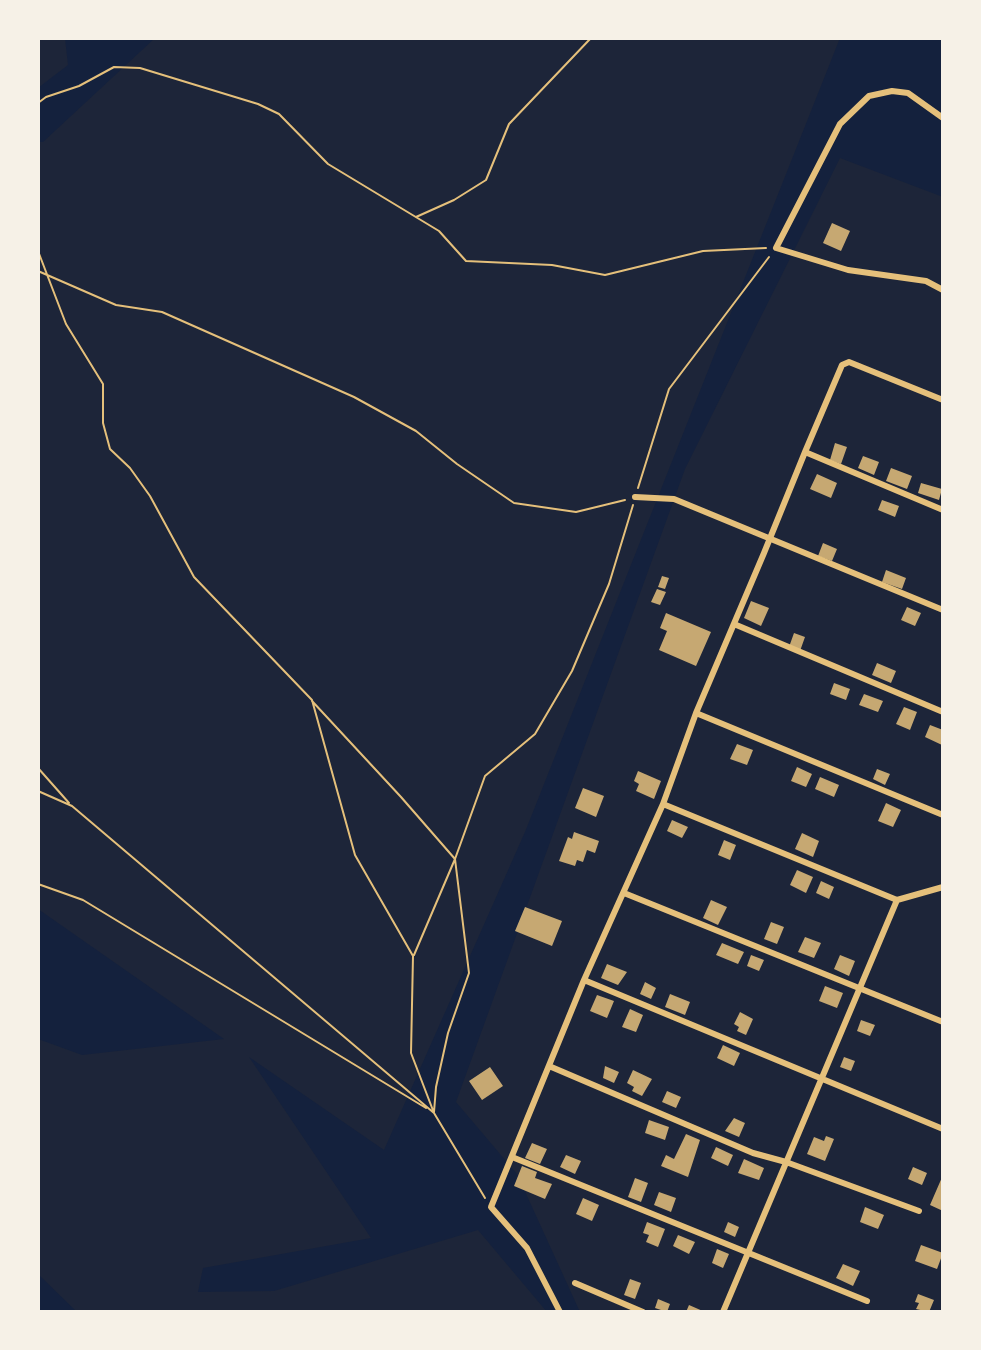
<!DOCTYPE html>
<html>
<head>
<meta charset="utf-8">
<style>
  body { margin:0 }
  #map { position:relative; width:981px; height:1350px; overflow:hidden; background:#14213d; font-family:Lato,sans-serif }
  canvas { display:block }
  .frame { position:absolute; inset:0; border:40px solid #f6f1e7; pointer-events:none }
</style>
</head>
<body>
<div id="map">
<canvas width="981" height="1350"></canvas>
<div class="frame"></div>
</div>
<script>
const context = document.querySelector('canvas').getContext('2d');
context.lineJoin = 'round';
function fill(path, color) { context.fillStyle = color; context.fill(path, 'evenodd'); }
const toPath = rows => new Path2D(rows.map(r => 'M' + r).join(''));
function strokePath(path, color, width, dash) { context.strokeStyle = color; context.lineWidth = width; context.lineCap = dash ? 'butt' : 'round'; context.setLineDash(dash || []); context.stroke(path); }
fill(toPath([
  [38,38,65,38,68,65,38,88],
  [155,38,840,38,525,832,384,1150,249,1057,371,1238,203,1268,198,1292,274,1291,478,1230,547,1312,77,1312,38,1274,38,1039,82,1055,224,1039,38,909,38,142,43,142],
  [840,158,943,197,943,1312,580,1312,517,1174,456,1102,685,469]
]), '#1d2539');
fill(toPath([
  [832,223,850,231,841,251,823,243],
  [835,443,847,447,841,464,830,460],
  [863,456,879,462,874,475,858,468],
  [891,468,912,476,907,489,886,481],
  [817,474,837,483,831,498,810,489],
  [921,483,942,489,939,500,918,493],
  [882,500,899,506,895,517,878,510],
  [823,543,837,549,832,561,818,556],
  [886,570,906,578,902,589,882,582],
  [662,576,669,578,665,589,658,587],
  [657,589,666,592,660,605,651,602],
  [751,601,769,608,761,626,744,618],
  [907,607,921,613,915,626,901,620],
  [666,613,711,632,696,666,659,650,667,631,660,628],
  [794,633,805,637,800,651,789,647],
  [877,663,896,671,891,683,872,675],
  [834,683,850,689,846,700,830,694],
  [864,694,883,701,878,712,859,705],
  [904,707,917,712,910,730,896,724],
  [930,725,943,730,942,745,925,737],
  [737,744,753,750,747,765,730,759],
  [797,767,812,774,806,787,791,781],
  [877,769,890,774,885,785,873,779],
  [638,771,661,781,654,799,636,791,639,784,634,781],
  [820,777,839,785,834,797,815,789],
  [583,788,604,796,596,817,575,808],
  [886,803,901,810,893,827,878,821],
  [672,820,688,827,682,838,667,831],
  [574,832,599,841,595,853,587,850,583,862,577,860,575,866,559,861,568,837,572,839],
  [802,833,819,841,813,857,795,849],
  [724,840,736,845,730,860,718,855],
  [797,870,813,877,806,893,790,885],
  [821,881,834,887,829,899,816,893],
  [711,900,727,907,718,925,703,918],
  [525,907,562,921,552,946,515,931],
  [771,922,784,927,777,944,764,939],
  [805,937,821,943,814,958,798,952],
  [722,943,744,952,738,964,716,955],
  [751,955,764,960,759,971,747,966],
  [840,955,855,961,849,976,834,969],
  [607,964,627,972,618,985,601,978],
  [645,982,656,988,651,999,640,994],
  [825,986,843,993,837,1008,819,1001],
  [670,994,690,1002,685,1015,665,1007],
  [597,995,614,1001,607,1018,590,1011],
  [630,1009,643,1015,636,1032,622,1027],
  [740,1012,753,1019,746,1035,737,1031,739,1027,734,1024],
  [861,1020,875,1025,870,1036,857,1031],
  [723,1045,740,1053,734,1066,717,1058],
  [844,1057,855,1061,851,1071,840,1067],
  [605,1066,619,1072,614,1083,603,1078],
  [490,1067,503,1086,482,1100,469,1081],
  [633,1070,652,1079,642,1096,632,1091,634,1087,627,1083],
  [667,1091,681,1097,676,1108,662,1102],
  [734,1118,745,1123,739,1137,725,1131],
  [649,1120,669,1127,665,1140,645,1133],
  [686,1134,700,1140,688,1177,661,1166,666,1155,674,1159],
  [826,1136,834,1139,825,1161,807,1154,814,1137,824,1141],
  [532,1143,547,1149,540,1164,525,1158],
  [716,1147,733,1155,728,1166,711,1158],
  [566,1155,581,1161,575,1174,560,1167],
  [744,1159,764,1168,759,1180,738,1173],
  [522,1166,537,1172,535,1178,552,1184,545,1199,514,1186],
  [913,1167,927,1173,922,1185,908,1179],
  [943,1175,943,1211,930,1205],
  [635,1178,648,1183,641,1202,628,1197],
  [659,1192,676,1198,671,1212,654,1205],
  [583,1198,599,1205,592,1221,576,1214],
  [865,1207,884,1215,878,1229,860,1222],
  [647,1222,665,1229,658,1247,646,1242,649,1235,643,1233],
  [728,1222,739,1227,735,1237,724,1232],
  [678,1235,695,1242,689,1254,673,1246],
  [921,1245,943,1253,937,1269,915,1261],
  [717,1249,729,1254,723,1268,712,1263],
  [843,1264,860,1271,853,1286,836,1278],
  [630,1279,641,1283,635,1299,624,1295],
  [918,1294,934,1300,929,1312,916,1309,919,1303,915,1302],
  [658,1299,670,1304,667,1312,655,1308],
  [689,1305,705,1312,686,1312]
]), '#c6a872');
strokePath(toPath([
  [38,103,46,97,79,86,114,67,140,68,258,104,279,114,328,164,439,231,466,261,552,265,605,275,703,251,766,248],
  [416,217,454,200,486,180,509,124,591,38],
  [38,251,66,324,103,384,103,423,110,449,130,468,150,496,194,577,312,700,355,855,413,956,411,1053,434,1113],
  [38,271,116,305,162,312,354,397,416,431,457,464,514,503,576,512,625,500],
  [638,488,669,389,769,257],
  [312,701,401,797,455,859,414,955],
  [38,768,69,803],
  [38,791,72,806,434,1113,485,1198],
  [38,884,83,900,426,1108],
  [434,1112,436,1087,448,1033,469,973,455,859,485,776,535,734,572,671,609,584,633,505]
]), '#e5c07b', 2);
strokePath(toPath([
  [943,118,908,93,892,91,869,96,840,124,776,248,848,270,926,281,943,290],
  [805,452,943,510],
  [635,497,674,499,943,610],
  [734,624,943,712],
  [696,713,943,815],
  [663,804,897,900],
  [624,893,943,1022],
  [584,980,943,1129],
  [549,1066,753,1153,786,1162,919,1211],
  [512,1157,867,1301],
  [575,1283,643,1312],
  [560,1312,527,1248,491,1207,584,980,663,804,696,713,764,553,805,452,842,365,849,362,943,400],
  [723,1312,897,900,943,887]
]), '#e5c07b', 6);
</script>
</body>
</html>
